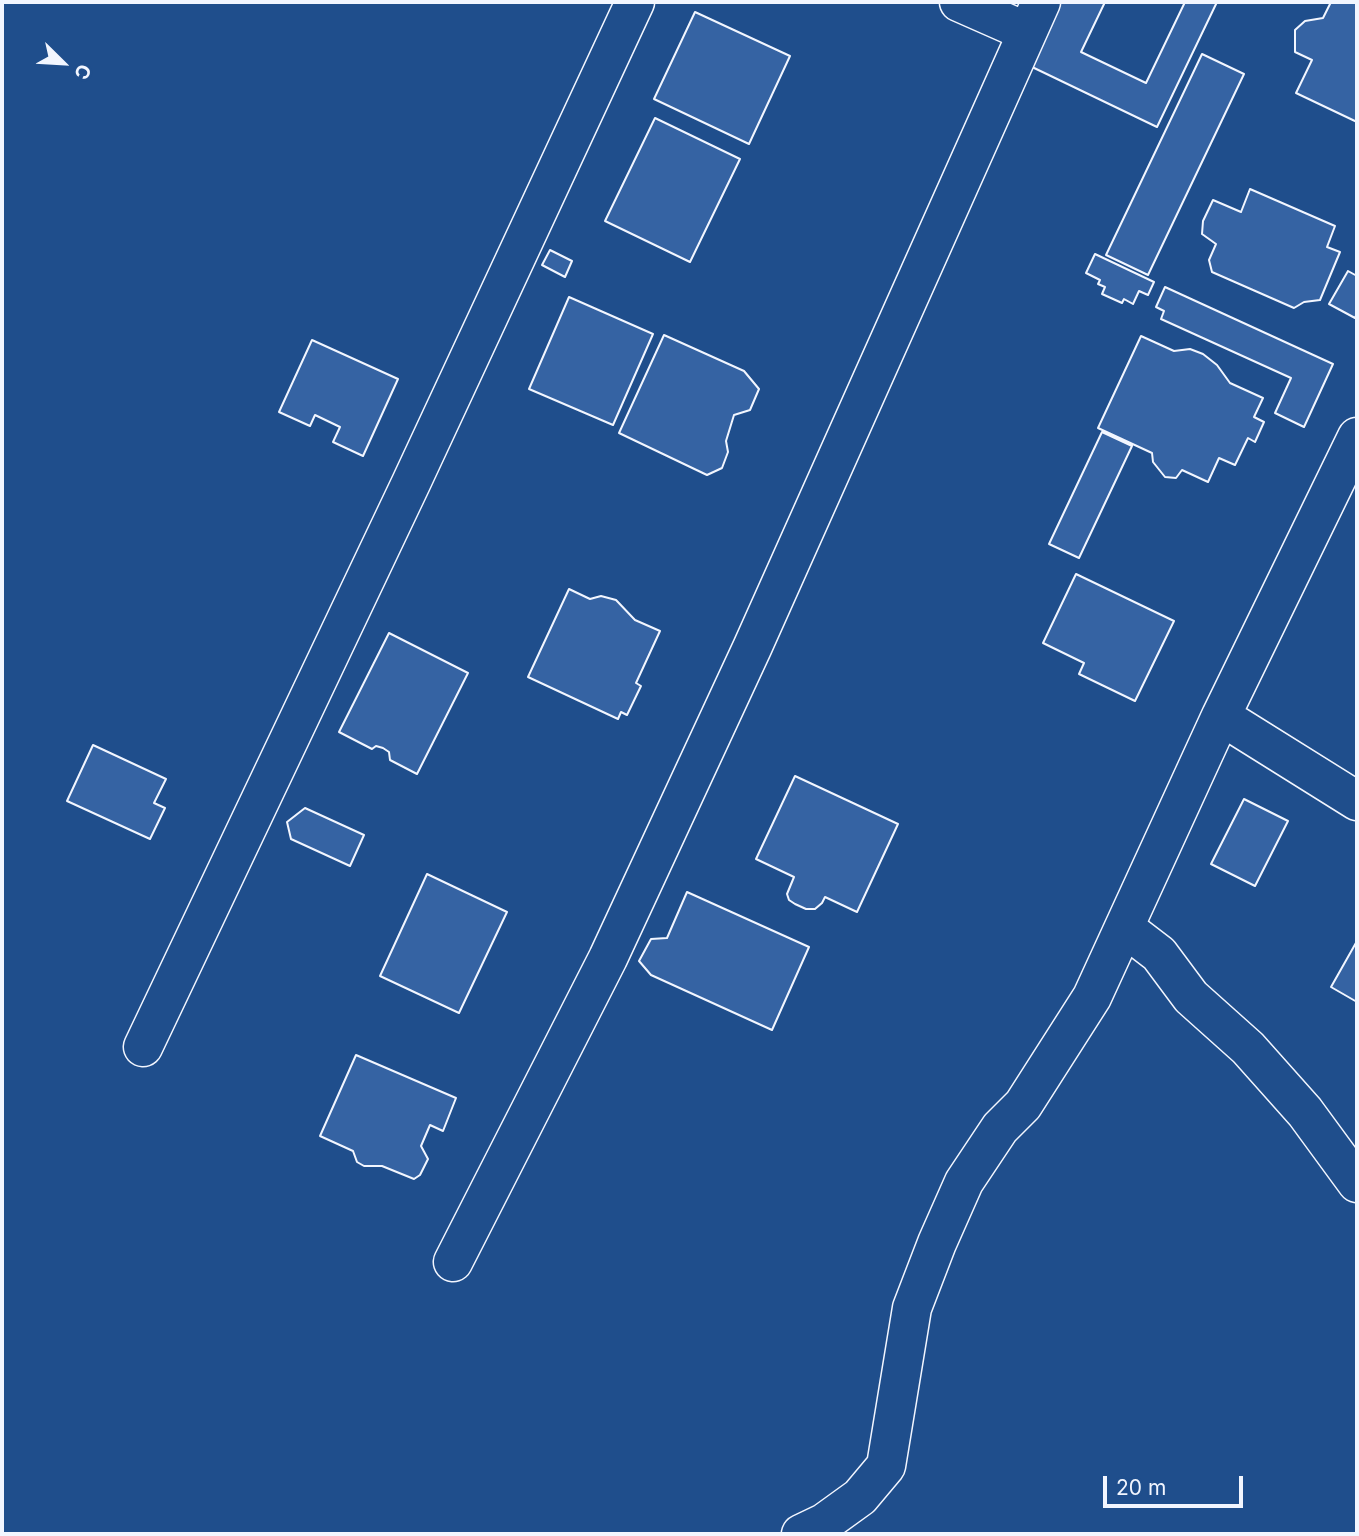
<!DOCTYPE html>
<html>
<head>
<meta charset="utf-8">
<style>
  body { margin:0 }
  #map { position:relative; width:1359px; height:1536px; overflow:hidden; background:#1f4e8c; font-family:Inter,sans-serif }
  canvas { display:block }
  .frame { position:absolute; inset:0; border:4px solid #f2f6ff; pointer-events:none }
  .north { position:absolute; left:28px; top:28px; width:70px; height:70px; -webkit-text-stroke:5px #1f4e8c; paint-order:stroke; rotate:114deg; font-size:19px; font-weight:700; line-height:28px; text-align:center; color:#f2f6ff }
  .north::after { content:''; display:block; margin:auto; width:24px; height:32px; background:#f2f6ff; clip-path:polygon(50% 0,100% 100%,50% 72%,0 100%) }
  .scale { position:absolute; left:1103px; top:1476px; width:140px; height:32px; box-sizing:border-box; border:4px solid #f2f6ff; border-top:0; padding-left:9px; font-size:21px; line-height:24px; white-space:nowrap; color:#f2f6ff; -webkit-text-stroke:5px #1f4e8c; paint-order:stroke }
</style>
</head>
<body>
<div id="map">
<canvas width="1359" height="1536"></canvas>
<div class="frame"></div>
<div class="north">С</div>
<div class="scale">20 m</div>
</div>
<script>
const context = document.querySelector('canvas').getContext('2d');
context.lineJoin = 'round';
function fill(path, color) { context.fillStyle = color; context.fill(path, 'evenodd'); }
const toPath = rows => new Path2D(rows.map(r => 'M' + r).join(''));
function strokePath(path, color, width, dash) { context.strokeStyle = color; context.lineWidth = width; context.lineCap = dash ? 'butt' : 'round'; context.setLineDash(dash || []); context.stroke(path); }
const building = toPath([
  [1061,2,1105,2,1081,52,1146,83,1185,2,1217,2,1157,127,1030,66,1061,2],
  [1331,2,1357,2,1357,122,1296,93,1312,60,1295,52,1295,30,1305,21,1323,18,1331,2],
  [695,12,790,56,749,144,654,99,695,12],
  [1202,54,1244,74,1148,275,1106,255,1202,54],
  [655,118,740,159,690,262,605,221,655,118],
  [1250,189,1335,226,1327,247,1340,252,1320,300,1304,302,1294,308,1212,272,1209,260,1216,244,1202,234,1203,221,1213,200,1241,212,1250,189],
  [550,250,572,261,565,277,542,265,550,250],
  [1095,254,1154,282,1148,295,1139,291,1133,304,1124,299,1122,303,1102,294,1105,287,1098,284,1100,280,1086,273,1095,254],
  [1348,271,1357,276,1357,313,1355,318,1329,304,1348,271],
  [1165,287,1333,364,1304,427,1275,413,1291,378,1161,319,1164,311,1156,307,1165,287],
  [569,297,653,334,613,425,529,389,569,297],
  [664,335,744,371,759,389,750,410,734,415,726,441,728,452,722,468,707,475,619,433,664,335],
  [1141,336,1174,351,1190,349,1203,354,1217,365,1230,383,1263,398,1254,417,1264,422,1255,442,1248,438,1235,465,1219,458,1208,482,1182,470,1176,478,1165,477,1153,462,1152,453,1098,428,1141,336],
  [312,340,398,379,363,456,333,442,340,427,315,415,310,426,279,412,312,340],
  [1102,432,1132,446,1079,558,1049,544,1102,432],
  [1076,574,1174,621,1135,701,1079,674,1084,663,1043,643,1076,574],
  [569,589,590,599,601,596,616,600,635,620,660,631,636,683,641,686,627,715,621,712,618,719,528,677,569,589],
  [389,633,468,673,417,774,390,760,389,752,383,748,376,746,372,749,339,732,389,633],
  [93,745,166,779,154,803,165,808,150,839,67,801,93,745],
  [795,776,898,824,857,912,825,897,822,903,815,909,806,909,795,904,789,900,787,894,794,877,756,859,795,776],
  [1244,799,1288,821,1255,886,1211,864,1244,799],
  [305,808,364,835,350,866,291,839,287,822,305,808],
  [427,874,507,912,459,1013,380,976,427,874],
  [687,892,809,947,772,1030,651,975,639,961,651,939,667,938,687,892],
  [1357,941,1357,1002,1331,987,1357,941],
  [356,1055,456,1098,443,1131,430,1125,421,1146,428,1159,420,1175,414,1179,382,1166,364,1166,357,1162,353,1151,320,1136,356,1055]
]);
fill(building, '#3563a3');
strokePath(building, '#f2f6ff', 2);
const minor = toPath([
  [959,2,1027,32],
  [1357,437,1221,716,1357,801],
  [1125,928,1159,954,1191,997,1248,1048,1305,1112,1357,1183],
  [143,1047,411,483,635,2],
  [453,1262,608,958,752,648,1041,2],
  [801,1534,824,1523,860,1497,886,1466,912,1308,937,1243,964,1182,1000,1128,1023,1105,1092,997,1221,716]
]);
strokePath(minor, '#f2f6ff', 41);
strokePath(minor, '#1f4e8c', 38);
</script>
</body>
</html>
